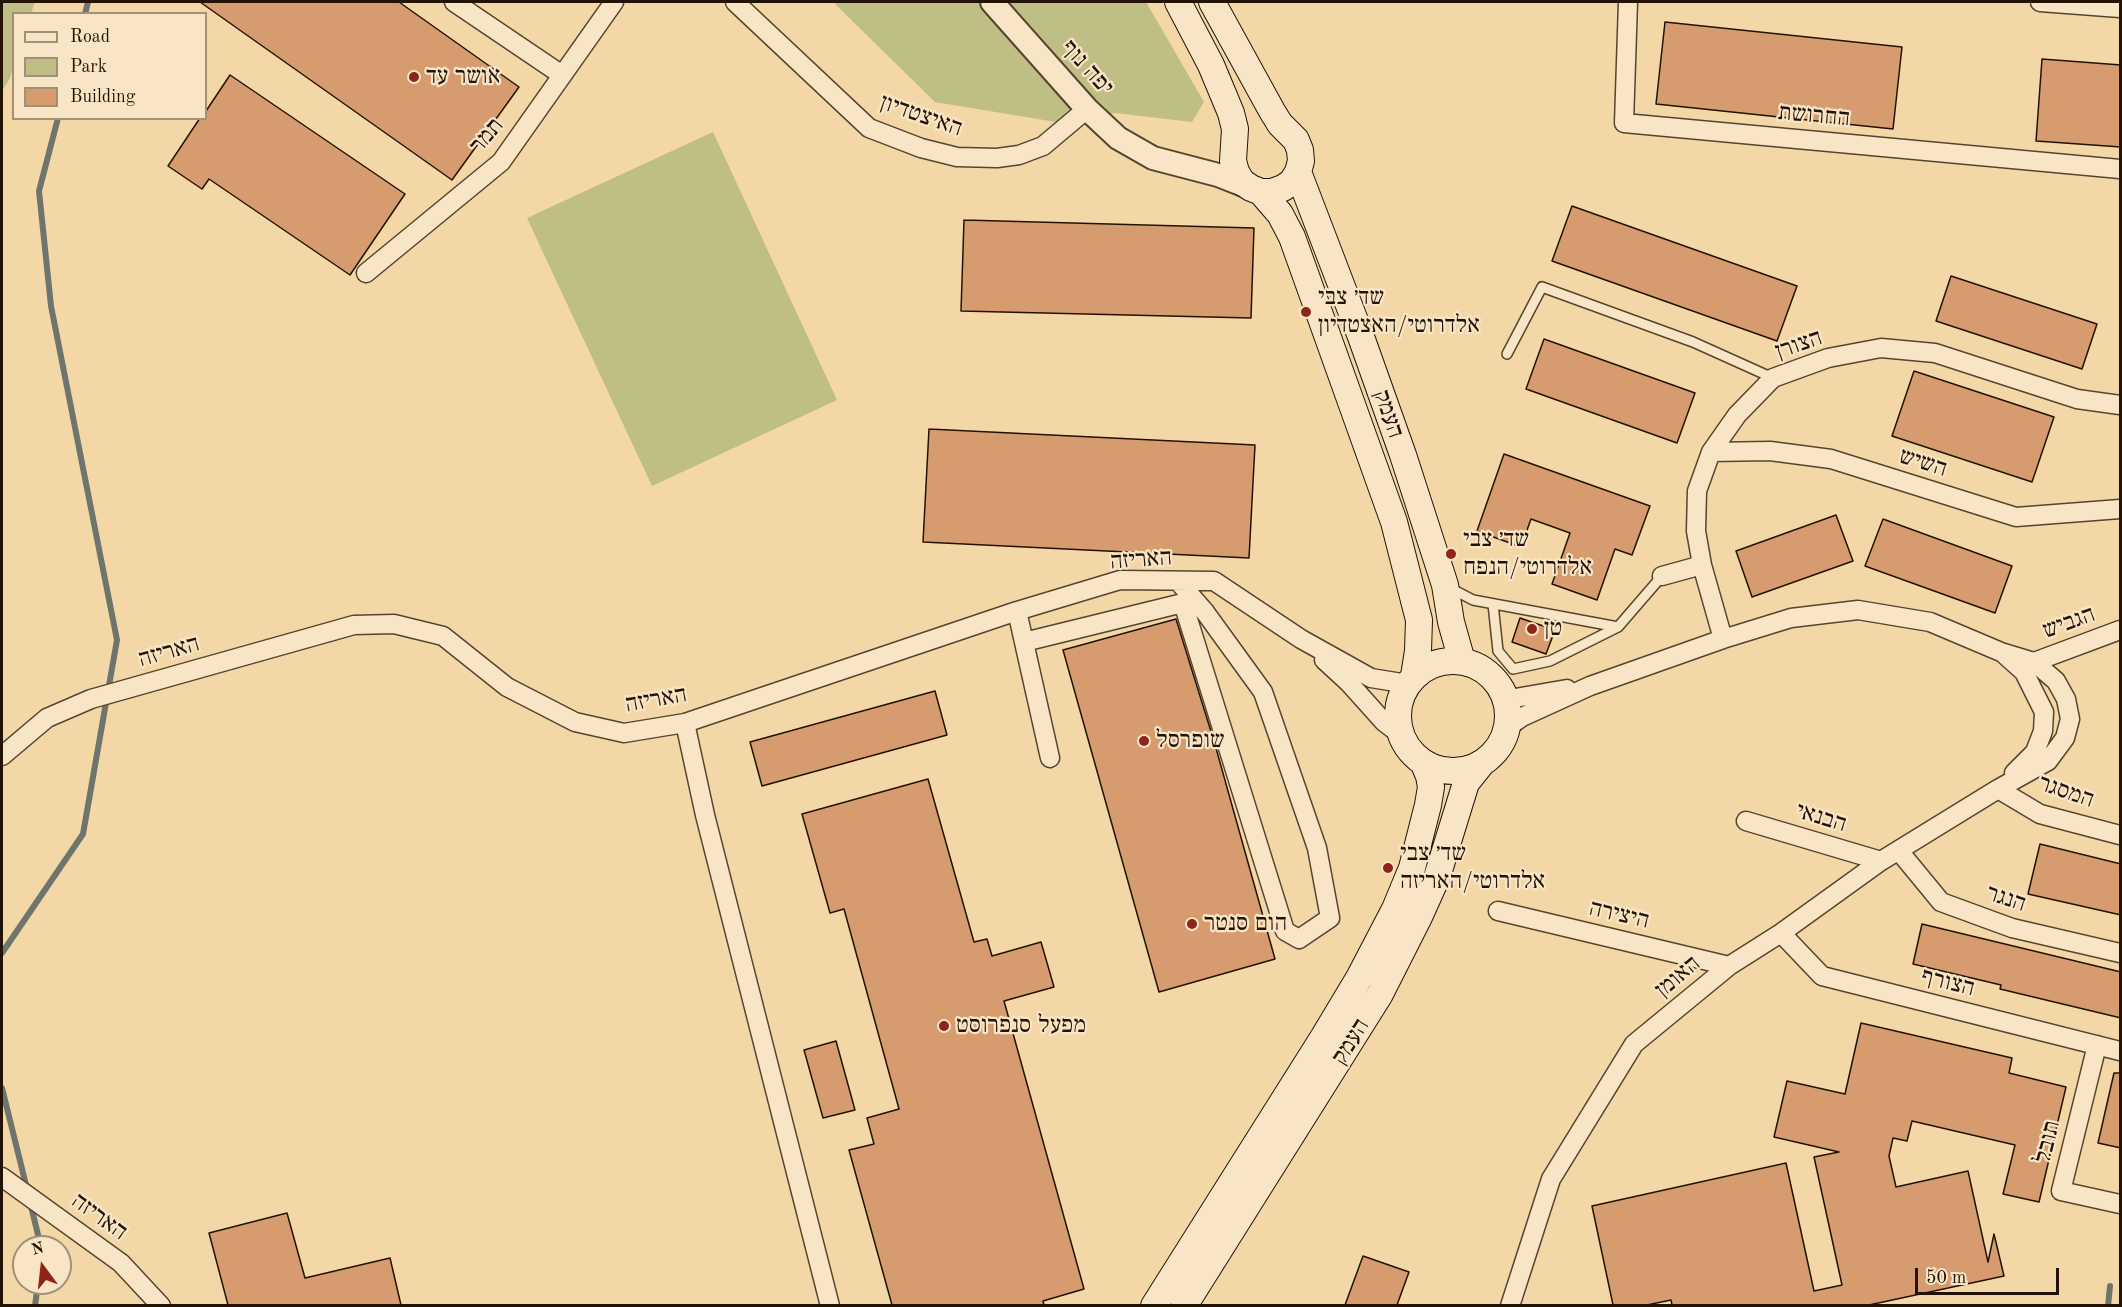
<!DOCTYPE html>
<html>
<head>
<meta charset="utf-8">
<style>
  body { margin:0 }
  #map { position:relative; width:2122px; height:1307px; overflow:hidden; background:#f4d7a7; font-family:"Old Standard TT",serif }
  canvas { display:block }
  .frame { position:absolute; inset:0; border:3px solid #221306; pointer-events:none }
  .legend { position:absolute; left:12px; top:12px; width:195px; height:108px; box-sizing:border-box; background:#f8e5c6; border:2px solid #a29179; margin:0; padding:8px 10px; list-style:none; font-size:18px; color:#221306 }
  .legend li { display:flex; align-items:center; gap:12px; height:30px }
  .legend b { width:30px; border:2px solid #a29179 }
  .north { position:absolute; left:12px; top:1235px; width:60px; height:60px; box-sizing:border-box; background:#f8e5c6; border:2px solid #a29179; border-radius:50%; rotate:345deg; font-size:16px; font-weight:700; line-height:24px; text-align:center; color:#221306 }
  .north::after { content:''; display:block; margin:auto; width:21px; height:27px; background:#8f2418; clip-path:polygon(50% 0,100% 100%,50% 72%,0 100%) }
  .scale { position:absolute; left:1915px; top:1268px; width:144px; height:27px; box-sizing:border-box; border:3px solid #221306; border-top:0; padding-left:8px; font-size:18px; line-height:21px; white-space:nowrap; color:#221306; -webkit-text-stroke:4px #f8e5c6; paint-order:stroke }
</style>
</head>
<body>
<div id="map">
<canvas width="2122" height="1307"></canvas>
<div class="frame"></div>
<ul class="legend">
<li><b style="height:8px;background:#f8e5c6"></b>Road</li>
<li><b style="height:16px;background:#bebe85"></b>Park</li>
<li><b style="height:16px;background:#d69b6e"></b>Building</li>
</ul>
<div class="north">N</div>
<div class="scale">50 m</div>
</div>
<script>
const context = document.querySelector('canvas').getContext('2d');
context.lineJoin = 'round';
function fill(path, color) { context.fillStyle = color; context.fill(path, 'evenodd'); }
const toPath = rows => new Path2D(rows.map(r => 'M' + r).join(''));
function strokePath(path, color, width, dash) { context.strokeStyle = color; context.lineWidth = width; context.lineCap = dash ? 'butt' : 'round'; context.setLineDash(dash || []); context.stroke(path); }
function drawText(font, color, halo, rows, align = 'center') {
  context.font = font + ' "Old Standard TT","Frank Ruhl Libre",serif'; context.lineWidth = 4.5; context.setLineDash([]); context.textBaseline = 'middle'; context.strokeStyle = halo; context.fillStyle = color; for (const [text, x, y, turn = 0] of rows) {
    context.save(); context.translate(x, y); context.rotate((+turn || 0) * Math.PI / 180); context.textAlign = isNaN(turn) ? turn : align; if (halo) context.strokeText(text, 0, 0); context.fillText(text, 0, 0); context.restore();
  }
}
fill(toPath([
  [2,2,35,2,31,13,14,14,13,68,10,78,2,91],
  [833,2,1146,2,1204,102,1192,122,1115,113,1068,124,935,102],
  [713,132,837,400,652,486,527,218]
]), '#bebe85');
strokePath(toPath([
  [85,14,88,2],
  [2,953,83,834,117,640,51,306,39,191,58,118],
  [2,1088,27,1189],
  [30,1202,41,1247],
  [35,1306,38,1283],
  [2108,1306,2110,1286]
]), '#6d756d', 6);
const building = toPath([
  [200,2,399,2,519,87,452,180,200,2],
  [1665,22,1902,47,1893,129,1656,104,1665,22],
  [2042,59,2121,65,2121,147,2036,141,2042,59],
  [230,75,405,194,350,275,209,179,202,189,168,166,200,118,206,118,206,111,230,75],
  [1572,206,1797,286,1777,341,1552,261,1572,206],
  [964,220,1254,228,1251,318,961,311,964,220],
  [1951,276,2097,324,2082,369,1936,321,1951,276],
  [1544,339,1695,393,1677,443,1526,389,1544,339],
  [1914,371,2054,417,2032,482,1892,436,1914,371],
  [929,429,1255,445,1249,558,923,542,929,429],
  [1504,454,1650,506,1632,555,1615,549,1597,600,1552,584,1570,533,1531,519,1521,547,1477,531,1504,454],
  [1836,515,1853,561,1752,597,1736,551,1836,515],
  [1883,519,2012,566,1995,613,1865,566,1883,519],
  [1520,618,1555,630,1546,654,1512,642,1520,618],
  [1176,619,1214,741,1275,959,1159,992,1063,650,1176,619],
  [935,691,947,735,762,786,750,742,935,691],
  [928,779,974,942,987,939,992,956,1041,942,1054,987,1004,1001,1084,1289,1043,1301,1044,1305,892,1305,849,1150,874,1144,867,1118,899,1109,844,909,830,913,802,814,928,779],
  [2040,844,2121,864,2121,915,2028,894,2040,844],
  [1922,924,2121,972,2121,1018,2000,989,2001,985,1913,964,1922,924],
  [1861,1023,2012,1058,2009,1073,2066,1087,2039,1202,2003,1194,2015,1145,1912,1121,1907,1141,1893,1138,1889,1156,1896,1187,1968,1171,1988,1262,1994,1234,2004,1276,1869,1305,1672,1305,1671,1300,1647,1305,1613,1305,1592,1206,1786,1163,1814,1291,1842,1285,1814,1157,1839,1152,1774,1137,1787,1081,1845,1094,1861,1023],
  [836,1041,855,1110,823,1118,804,1050,836,1041],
  [2114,1073,2121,1073,2121,1148,2098,1143,2114,1073],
  [287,1213,305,1278,390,1258,401,1305,228,1305,209,1233,287,1213],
  [1363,1256,1409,1272,1397,1305,1345,1305,1363,1256]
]);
fill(building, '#d69b6e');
strokePath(building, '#221306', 1.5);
const service = toPath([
  [1507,354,1542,287,1693,342,1773,378],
  [1450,588,1473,600,1618,627,1662,576],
  [1493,604,1498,651,1513,669,1550,661,1618,627]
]);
const minor = toPath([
  [454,2,562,75],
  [735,2,869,128,921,148,957,157,997,158,1019,155,1043,146,1087,109],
  [1628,2,1624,123,2120,169],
  [2040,2,2120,8],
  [366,273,501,162,614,2],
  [1711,452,1770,451,1831,459,2016,517,2120,509],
  [1662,576,1702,565],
  [1017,611,1050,758],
  [1723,639,1702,565,1696,531,1697,491,1711,452,1737,415,1773,378,1828,358,1881,348,1935,353,2077,399,2120,405],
  [1024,642,1183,603,1285,931,1299,939,1330,918,1317,848,1263,692,1205,612,1178,581],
  [2005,655,2024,672,2044,712,2043,731,2035,752,2014,773],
  [1324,660,1349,683,1384,722,1401,735],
  [2034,662,2120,630],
  [1505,697,1515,698,1567,689],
  [685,723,705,815,830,1306],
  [1508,727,1522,717,1590,686,1723,639,1791,618,1858,610,1930,622,2001,652,2034,662,2056,681,2066,699,2070,719,2065,738,2048,761,1998,789,1881,861,1781,933,1729,966,1634,1044,1551,1179,1510,1306],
  [2,756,47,718,91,699,354,625,394,624,443,636,507,687,575,722,624,733,685,723,1017,611,1120,580,1214,581,1301,639,1371,678,1408,684],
  [1998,789,2040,814,2120,835],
  [1746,821,1881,861],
  [1899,851,1941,902,2012,928,2120,953],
  [1498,911,1729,966],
  [1781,933,1822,976,2120,1051],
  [2097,1045,2061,1191,2120,1204],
  [2,1177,121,1263,161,1306]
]);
const tertiary = toPath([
  [992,2,1087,109,1118,138,1153,158,1218,175,1251,188]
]);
const secondary = toPath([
  [1178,2,1211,65,1231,113,1235,129,1233,161,1236,172,1242,182,1251,188,1261,192,1272,192,1283,188,1292,182,1298,172,1301,161,1300,150,1296,140,1280,124,1272,111,1212,2],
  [1298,172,1360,334,1403,455,1445,585,1451,622,1462,661],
  [1261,192,1280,214,1292,237,1394,522,1419,620,1418,651,1414,676],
  '1398 716a55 55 0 1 1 110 0a55 55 0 1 1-110 0Z',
  [1154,1306,1323,1038,1359,978,1395,909,1412,868,1428,805,1431,787,1429,776,1423,762],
  [1184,1306,1380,994,1419,917,1437,877,1466,783,1482,763]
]);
strokePath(service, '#56442e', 12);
strokePath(minor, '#56442e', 21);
strokePath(tertiary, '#56442e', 26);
strokePath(secondary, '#221306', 28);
strokePath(service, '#f8e5c6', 9);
strokePath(minor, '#f8e5c6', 18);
strokePath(tertiary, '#f8e5c6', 22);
strokePath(secondary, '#f8e5c6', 26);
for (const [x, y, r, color] of [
  [414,77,6,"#8f2418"],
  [1306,312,6,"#8f2418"],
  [1451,554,6,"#8f2418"],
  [1532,629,6,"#8f2418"],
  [1144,741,6,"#8f2418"],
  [1388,868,6,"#8f2418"],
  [1192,924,6,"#8f2418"],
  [944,1026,6,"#8f2418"]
]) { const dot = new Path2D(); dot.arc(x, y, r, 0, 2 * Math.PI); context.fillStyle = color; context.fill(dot); strokePath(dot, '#f8e5c6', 2); }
drawText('24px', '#221306', '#f8e5c6', [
  ["יפה נוף",1087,68,48],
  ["האיצטדיון",921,116,19],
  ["החרושת",1814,116,5],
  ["תמר",487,136,-50],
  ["הצורן",1799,345,-19],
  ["העמק",1388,414,71],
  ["השיש",1923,463,17],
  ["האריזה",1141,560,-4],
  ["הגביש",2069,623,-20],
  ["האריזה",169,652,-16],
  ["האריזה",656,700,-10],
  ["המסגר",2066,792,19],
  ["הבנאי",1821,818,17],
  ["הנגר",2006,899,18],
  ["היצירה",1619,915,13],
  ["האומן",1678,977,-40],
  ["הצורף",1948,983,14],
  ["העמק",1351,1042,-58],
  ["תובל",2048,1142,-76],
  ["האריזה",99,1217,36]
]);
drawText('24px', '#221306', '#f8e5c6', [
  ["אושר עד",426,77],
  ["שד׳ צבי",1318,298],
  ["אלדרוטי/האצטדיון",1318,326],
  ["שד׳ צבי",1463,540],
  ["אלדרוטי/הנפח",1463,568],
  ["טן",1544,629],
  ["שופרסל",1156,741],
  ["שד׳ צבי",1400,854],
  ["אלדרוטי/האריזה",1400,882],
  ["הום סנטר",1204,924],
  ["מפעל סנפרוסט",956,1026]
], 'left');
</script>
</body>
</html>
